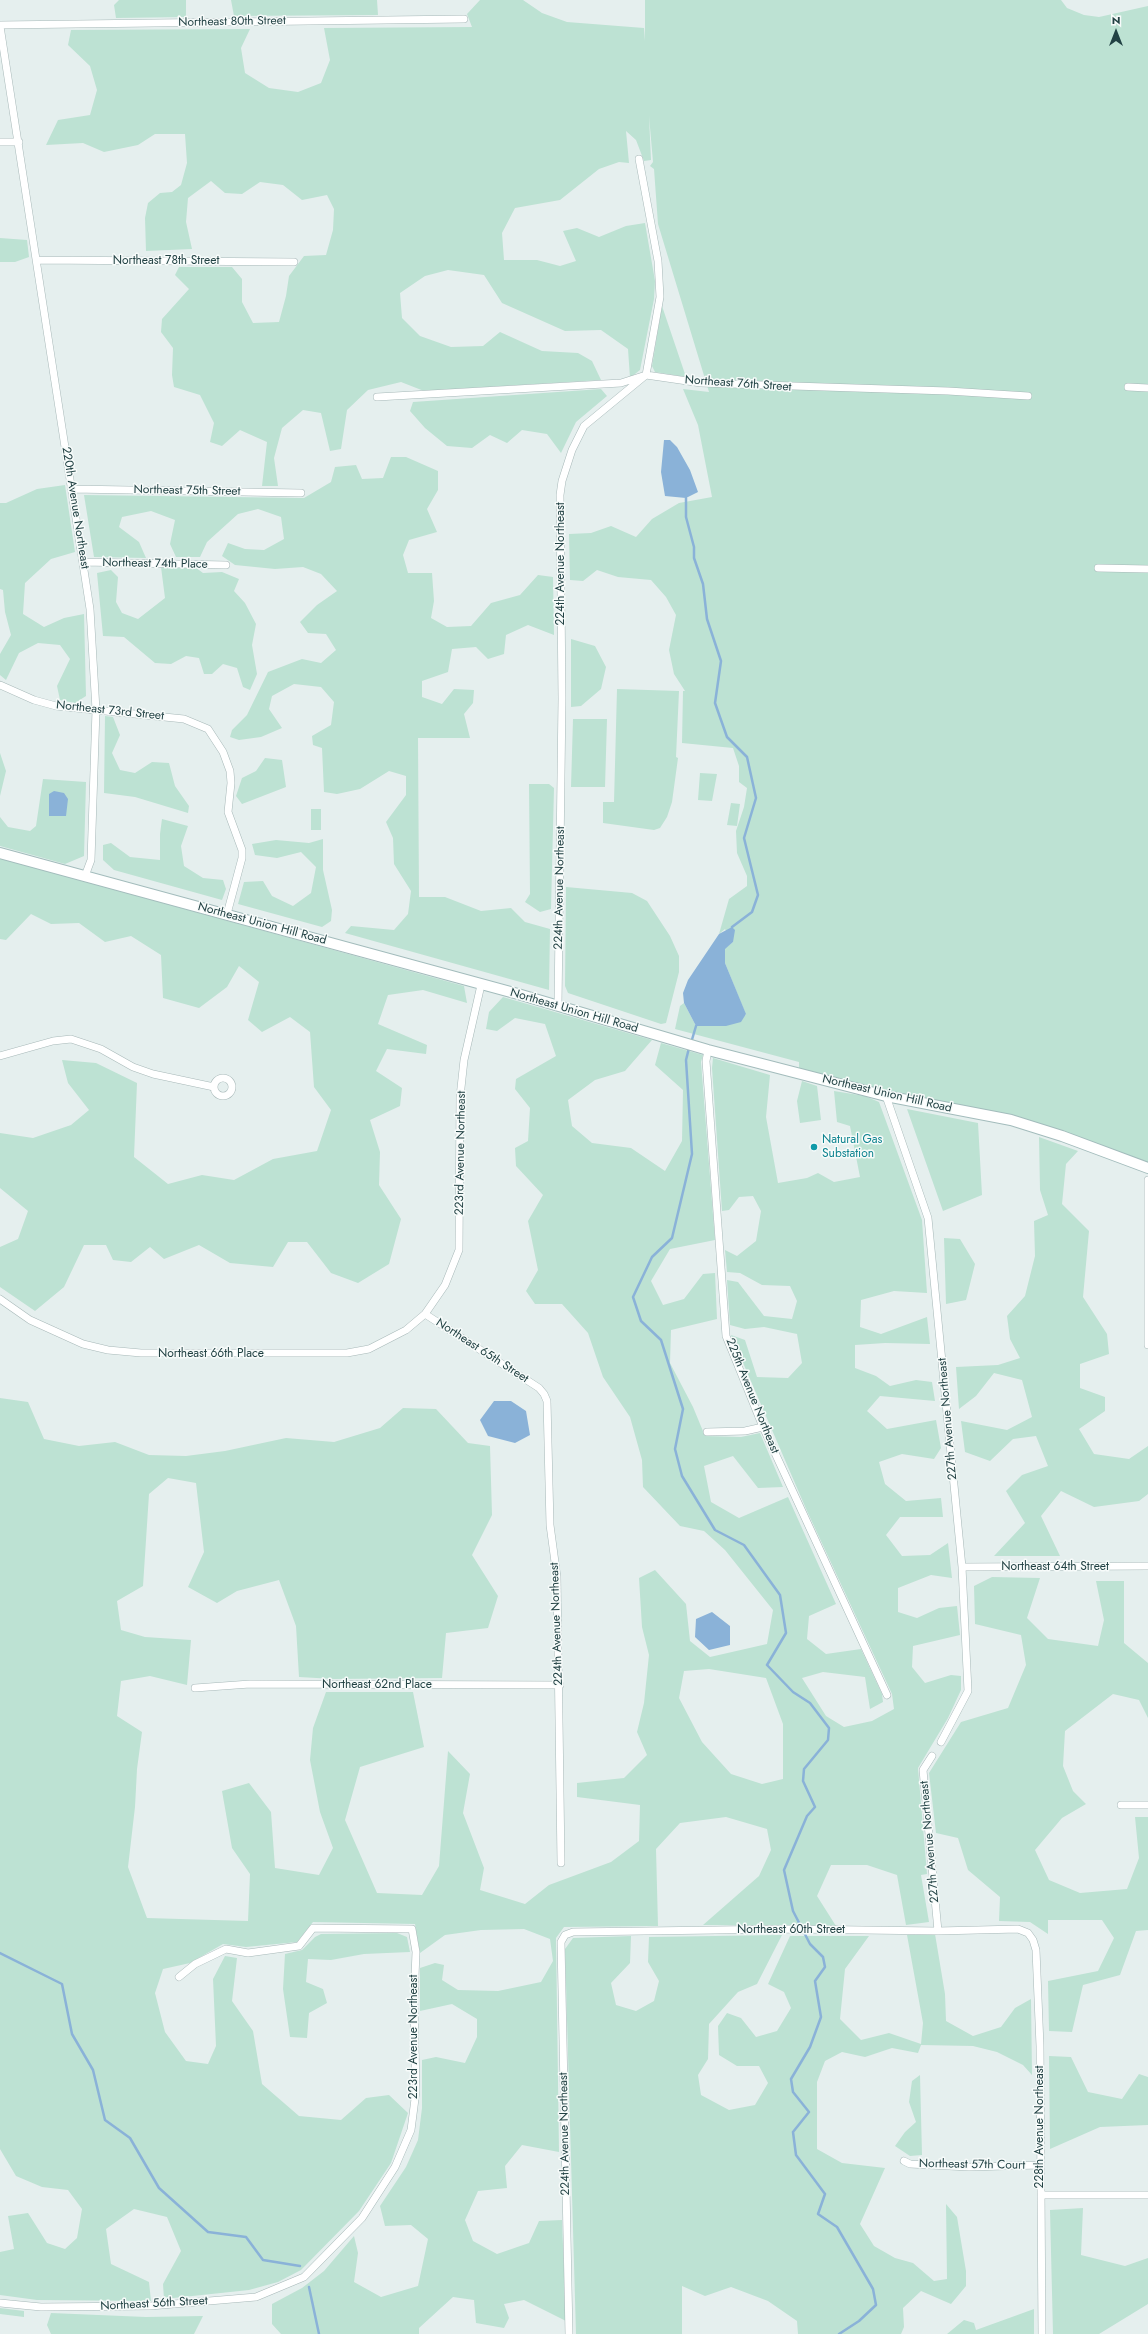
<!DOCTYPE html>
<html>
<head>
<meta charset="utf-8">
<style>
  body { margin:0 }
  #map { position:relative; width:1148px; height:2334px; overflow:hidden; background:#e5efee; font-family:Jost,sans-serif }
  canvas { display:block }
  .north { position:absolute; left:1096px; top:12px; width:40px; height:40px; -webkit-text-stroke:3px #f7fbfa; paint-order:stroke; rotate:0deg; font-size:11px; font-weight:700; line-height:16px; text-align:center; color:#224244 }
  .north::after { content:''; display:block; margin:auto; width:14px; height:18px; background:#224244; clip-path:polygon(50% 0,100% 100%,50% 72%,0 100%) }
</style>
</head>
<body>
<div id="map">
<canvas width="1148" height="2334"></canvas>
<div class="north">N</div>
</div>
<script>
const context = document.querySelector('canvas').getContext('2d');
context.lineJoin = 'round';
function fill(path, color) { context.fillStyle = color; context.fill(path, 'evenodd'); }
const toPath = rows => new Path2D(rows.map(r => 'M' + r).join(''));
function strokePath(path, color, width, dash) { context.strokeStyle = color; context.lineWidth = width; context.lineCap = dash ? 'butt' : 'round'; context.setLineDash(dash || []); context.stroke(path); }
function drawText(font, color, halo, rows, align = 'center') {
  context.font = font + ' Jost,sans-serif'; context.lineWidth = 3; context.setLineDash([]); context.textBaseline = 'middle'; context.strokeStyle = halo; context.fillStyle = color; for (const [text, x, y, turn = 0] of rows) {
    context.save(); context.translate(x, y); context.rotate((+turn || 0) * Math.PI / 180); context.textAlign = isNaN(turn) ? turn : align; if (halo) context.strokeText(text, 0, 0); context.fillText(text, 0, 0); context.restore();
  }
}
fill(toPath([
  [119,0,186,0,186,17,116,18,114,5],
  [231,0,377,0,378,15,234,16],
  [480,0,523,0,542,13,567,22,644,28,645,41,645,0,1061,0,1067,8,1084,15,1099,17,1148,6,1148,1168,1062,1136,799,1073,799,1062,675,1029,680,1006,684,1003,696,1026,746,1015,725,963,725,948,733,942,725,929,719,934,729,899,747,886,747,876,737,853,736,831,744,807,747,788,739,782,739,766,733,748,682,743,683,691,685,691,674,674,669,650,676,615,666,597,651,580,618,577,597,570,583,581,570,580,569,534,591,533,611,526,636,537,652,519,679,503,712,497,698,425,683,389,709,392,658,224,654,169,650,166,653,162,649,116,651,160,644,161,636,140,626,131,629,163,619,162,599,169,560,200,515,208,502,233,504,260,537,260,560,266,576,261,563,231,577,228,599,237,626,226,645,223,655,281,654,299,640,370,630,378,628,349,601,330,565,331,502,303,484,275,448,270,425,276,400,293,402,318,420,336,451,347,483,346,500,332,542,351,578,353,592,361,601,380,424,391,401,382,368,390,347,410,341,449,330,451,321,413,303,410,282,428,274,458,278,486,262,486,267,442,240,430,222,446,210,442,214,423,200,395,174,387,172,375,173,348,161,332,162,319,189,289,175,275,179,267,232,267,242,279,242,302,253,323,279,322,286,296,289,276,304,256,326,255,333,230,334,209,327,195,302,200,283,185,260,182,242,194,225,193,211,181,188,198,186,222,192,249,146,251,145,218,148,203,160,193,172,192,181,185,187,163,185,134,155,134,138,145,104,152,83,143,46,145,58,120,90,115,97,90,90,66,68,45,71,30,250,29,241,48,245,73,269,88,298,92,321,83,330,60,324,28,472,27,467,14],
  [0,238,27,240,29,257,15,262,0,262],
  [662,306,686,377,655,372,652,366],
  [601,389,607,396,576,422,561,453,547,434,522,430,507,443,490,435,472,448,447,446,425,428,410,411,413,402],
  [391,457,406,457,438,471,438,490,427,509,437,532,409,540,403,555,408,573,432,573,434,601,431,618,447,627,471,626,491,603,520,595,538,575,553,577,554,635,528,625,506,635,504,654,488,659,476,647,452,649,448,672,422,681,422,697,442,704,454,689,474,690,473,703,464,714,470,738,418,738,419,897,445,897,481,911,511,908,525,922,550,929,549,990,345,933,351,926,394,930,408,914,411,891,394,864,393,838,386,822,406,795,406,776,389,771,360,789,337,794,324,792,322,748,313,745,312,736,331,725,334,702,321,687,294,684,272,696,269,709,282,728,261,737,239,740,230,737,232,730,247,715,268,672,302,659,321,663,336,650,326,634,308,633,300,622,317,605,337,591,321,574,303,567,275,569,235,565,222,556,228,543,245,549,264,550,284,539,281,517,258,509,238,514,207,542,200,557,176,557,170,544,175,520,151,511,122,517,119,527,139,542,146,558,94,557,84,495,304,498,331,482,335,467,356,465,362,479,383,478],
  [65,485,75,552,51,559,25,583,23,614,44,627,64,618,84,614,86,696,75,703,60,700,57,686,70,659,60,645,38,643,19,653,6,680,0,675,0,654,11,635,5,612,3,590,0,589,0,503,6,503,37,489],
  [161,567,195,567,203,573,222,572,239,579,234,591,245,603,256,624,252,645,257,674,250,690,243,687,237,668,223,664,212,674,204,674,199,658,186,656,171,664,155,663,124,637,103,636,97,573,111,570,118,577,116,602,122,613,138,619,165,598],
  [571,639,595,646,606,667,601,689,581,706,571,707],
  [617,689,679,691,676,757,678,758,672,802,667,817,660,828,654,830,603,823,603,802,614,802],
  [105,716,113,717,120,735,112,753,120,770,135,773,152,762,169,763,175,786,189,806,188,813,135,797,104,793],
  [573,719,607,719,605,787,571,787],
  [0,753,6,771,0,796],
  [265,758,282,760,286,787,242,804,236,796,242,778,256,771],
  [700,773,717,774,712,801,698,800],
  [43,779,86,782,84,856,65,864,0,846,0,817,8,827,30,831,36,826],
  [529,784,549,784,554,788,551,909,540,912,525,902,530,894],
  [731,803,740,804,737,826,727,825],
  [311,809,321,809,321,830,311,830],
  [162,819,188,826,181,846,184,866,203,878,223,880,226,889,222,900,114,870,103,860,103,845,111,843,130,857,160,860,160,834],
  [323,839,323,870,332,910,331,921,322,927,238,904,244,882,263,881,272,896,293,906,311,893,316,867,301,852,277,858,255,855,252,844,276,840,309,843],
  [0,858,464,986,467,1003,423,990,388,995,378,1024,427,1045,426,1054,387,1049,376,1071,402,1088,400,1106,370,1120,380,1152,379,1185,401,1219,389,1264,358,1283,331,1273,307,1242,288,1242,273,1267,230,1263,199,1245,164,1259,150,1247,131,1262,113,1260,106,1245,84,1245,64,1287,35,1311,0,1287,0,1247,18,1239,28,1211,0,1188,0,1133,33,1138,71,1125,89,1110,68,1083,62,1060,96,1063,137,1083,134,1157,168,1184,202,1175,234,1180,273,1159,317,1151,331,1110,314,1087,310,1032,290,1017,262,1032,248,1020,259,982,239,966,227,987,199,1008,163,998,161,955,131,936,105,942,79,923,51,924,31,914,6,940,0,939],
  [566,887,632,893,647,901,670,936,679,956,679,972,666,1023,661,1024,568,993,565,986],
  [503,997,652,1040,625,1071,595,1080,568,1100,572,1126,592,1143,631,1148,665,1171,682,1141,683,1090,655,1065,661,1043,703,1055,701,1062,715,1240,670,1249,651,1281,663,1305,684,1299,703,1274,715,1273,717,1319,671,1330,670,1363,693,1407,705,1436,741,1437,760,1433,783,1487,758,1488,733,1456,704,1466,711,1502,739,1518,788,1497,836,1604,809,1616,807,1639,826,1654,861,1649,882,1694,883,1702,870,1709,865,1677,823,1672,802,1678,826,1716,844,1727,872,1721,894,1709,892,1694,807,1511,731,1335,745,1340,757,1377,788,1378,802,1363,797,1334,764,1327,745,1329,730,1325,727,1280,738,1282,764,1316,792,1319,797,1301,790,1286,762,1285,740,1273,727,1272,725,1250,737,1256,756,1241,761,1211,753,1196,739,1197,729,1210,722,1211,712,1068,713,1058,770,1075,766,1117,778,1183,807,1178,818,1173,834,1182,860,1177,850,1126,837,1122,834,1091,865,1096,879,1102,922,1220,927,1293,894,1291,861,1300,860,1327,881,1334,927,1317,930,1344,885,1343,855,1345,855,1368,876,1376,890,1386,916,1380,932,1382,935,1401,880,1396,867,1411,887,1429,936,1420,941,1448,934,1459,902,1454,879,1462,885,1484,906,1501,941,1498,943,1517,900,1517,886,1535,902,1556,930,1555,948,1543,952,1578,931,1575,898,1588,898,1612,917,1618,939,1608,957,1606,960,1635,913,1646,912,1667,925,1683,951,1675,961,1676,961,1690,948,1718,918,1768,927,1874,921,1875,929,1922,906,1925,897,1875,867,1865,831,1865,817,1896,836,1926,703,1925,759,1876,771,1850,767,1829,726,1817,680,1823,656,1849,658,1926,564,1927,556,1938,559,2152,522,2145,505,2166,507,2188,478,2191,465,2220,473,2241,497,2254,529,2243,539,2221,562,2220,566,2321,524,2300,504,2304,509,2318,504,2328,476,2323,474,2300,453,2297,419,2328,419,2334,281,2334,272,2324,272,2304,302,2288,324,2271,354,2236,358,2253,354,2282,381,2297,418,2286,428,2239,411,2225,385,2226,380,2206,406,2167,418,2140,422,2108,422,2060,436,2057,465,2063,477,2037,477,2019,452,2004,420,2011,420,1968,435,1963,444,1965,442,1980,458,1990,498,1991,541,1982,553,1961,550,1939,524,1929,481,1930,445,1935,420,1953,415,1924,313,1922,297,1942,246,1947,223,1944,190,1963,163,1969,155,1993,165,2032,186,2061,208,2064,216,2046,213,1979,225,1956,237,1958,232,2001,253,2031,262,2084,299,2116,341,2120,366,2098,389,2095,408,2113,391,2163,359,2211,301,2270,278,2282,249,2290,164,2299,163,2284,181,2251,167,2217,134,2209,106,2229,111,2264,149,2282,151,2301,37,2300,0,2295,0,2252,14,2249,8,2216,28,2213,47,2243,65,2249,77,2238,82,2209,68,2190,42,2187,16,2176,0,2149,0,1398,28,1402,44,1439,79,1446,115,1442,149,1455,186,1456,225,1451,286,1438,334,1442,380,1428,403,1408,436,1409,468,1443,490,1446,492,1515,472,1555,498,1596,488,1628,446,1633,442,1678,334,1679,299,1677,296,1626,279,1580,237,1591,217,1603,188,1587,204,1552,196,1483,168,1478,149,1494,143,1586,117,1601,121,1630,145,1637,191,1640,187,1685,150,1676,121,1681,117,1716,142,1732,137,1769,135,1807,128,1867,147,1918,248,1921,250,1874,232,1848,222,1791,249,1783,271,1812,275,1868,319,1875,333,1848,320,1812,310,1760,313,1728,326,1692,413,1692,424,1747,360,1767,345,1820,377,1893,422,1895,439,1866,448,1751,470,1774,463,1813,484,1868,480,1890,525,1904,549,1885,611,1862,639,1841,640,1805,577,1797,577,1783,624,1778,647,1755,637,1732,644,1703,649,1655,642,1627,639,1578,655,1570,686,1604,690,1641,710,1657,767,1644,773,1610,725,1550,704,1531,680,1526,643,1487,642,1460,630,1417,603,1377,588,1333,562,1304,535,1304,526,1291,538,1270,528,1221,543,1195,516,1166,515,1148,528,1141,530,1108,515,1089,516,1079,556,1056,545,1024,515,1018,497,1031,486,1029,489,1012],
  [709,1669,766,1678,783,1724,783,1779,762,1784,731,1774,702,1742,679,1698,684,1671],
  [802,1081,817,1086,821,1120,800,1123,797,1101],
  [907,1109,978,1123,982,1195,943,1211],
  [1039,1137,1078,1151,1066,1164,1062,1204,1089,1231,1083,1297,1107,1334,1109,1354,1080,1364,1080,1388,1105,1397,1105,1411,1079,1429,1094,1454,1129,1459,1148,1446,1148,1494,1139,1501,1094,1507,1061,1491,1041,1516,1060,1556,994,1556,1025,1523,1006,1491,1022,1475,1048,1466,1036,1436,1013,1439,990,1461,965,1452,961,1421,1007,1430,1032,1417,1022,1380,994,1373,976,1396,959,1409,956,1367,998,1365,1020,1358,1010,1339,1007,1316,1025,1296,1035,1256,1034,1221,1048,1215,1040,1190],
  [944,1238,960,1239,975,1264,966,1300,946,1304],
  [992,1577,1040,1578,1027,1618,1048,1639,1098,1646,1104,1620,1096,1581,1124,1581,1124,1643,1148,1663,1148,1718,1139,1700,1113,1694,1065,1731,1063,1766,1073,1791,1086,1804,1062,1818,1035,1850,1049,1880,1080,1893,1127,1889,1139,1858,1135,1817,1148,1817,1148,1930,1136,1931,1120,1975,1083,1985,1072,2032,1049,2031,1048,1981,1098,1971,1114,1938,1102,1920,1048,1920,1048,1934,1030,1922,999,1921,1000,1897,968,1870,958,1838,936,1833,929,1773,961,1722,1008,1708,1026,1665,1021,1635,975,1624,974,1586],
  [397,1933,407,1937,410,1952,364,1954,331,1960,308,1959,306,1982,323,1989,327,2003,309,2013,307,2038,290,2037,283,1989,285,1954,302,1950,315,1937,321,1934],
  [935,1934,945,1994,946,2021,973,2036,1001,2027,1015,2008,1031,1999,1032,2075,1023,2065,997,2052,973,2046,921,2045,918,2053,892,2048,865,2057,842,2052,825,2061,817,2082,817,2149,842,2163,885,2168,860,2224,874,2246,895,2258,913,2263,934,2281,947,2279,946,2204,957,2217,966,2271,966,2286,951,2304,921,2291,903,2308,904,2327,901,2334,798,2334,797,2321,768,2301,731,2287,705,2296,682,2286,682,2334,576,2334,565,1949,573,1938,631,1936,630,1963,611,1983,616,2005,636,2011,654,2001,659,1981,648,1962,649,1937,782,1935,757,1984,738,1992,709,2024,708,2059,698,2075,701,2095,729,2110,755,2105,768,2083,759,2066,737,2066,719,2055,718,2026,727,2013,741,2018,756,2037,777,2031,791,2008,784,1992,768,1984,790,1936,869,1936,845,1969,840,2019,861,2040,889,2033,921,2044,923,2023,907,1935],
  [1049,2056,1071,2057,1088,2092,1122,2099,1139,2074,1148,2077,1148,2125,1100,2127,1050,2149],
  [920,2075,922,2155,910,2156,895,2146,905,2132,916,2122,909,2102,912,2081],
  [1083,2208,1081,2255,1125,2266,1148,2258,1148,2304,1099,2334,1053,2334,1050,2210],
  [0,2308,24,2311,24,2317,0,2314],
  [1034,2309,1034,2334,947,2334,964,2320,974,2323,976,2330],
  [51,2313,146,2317,203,2316,194,2334,51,2334,47,2325]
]), '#bde2d3');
fill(toPath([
  [664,440,670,440,677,447,690,470,698,492,686,498,665,496,661,472],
  [54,791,64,793,68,799,66,816,49,816,49,794],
  [732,927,735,930,733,942,725,949,725,963,746,1014,741,1022,726,1026,696,1026,684,1003,683,993,688,980,719,934],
  [494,1401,511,1401,526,1411,530,1435,515,1443,488,1436,480,1420],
  [712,1612,730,1626,730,1645,709,1650,695,1637,696,1619]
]), '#8ab2d8');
strokePath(toPath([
  [686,498,686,517,694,547,694,558,703,584,707,619,721,661,715,703,727,737,747,757,756,798,744,838,758,895,752,912,732,927],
  [691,1043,696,1026],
  [689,1048,686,1060,692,1154,672,1238,652,1257,633,1297,641,1321,661,1340,683,1409,675,1449,682,1476,715,1530,744,1545,780,1595,786,1633,767,1665,793,1692,810,1703,829,1728,828,1740,804,1769,803,1781,815,1807,807,1816,784,1870,793,1911,810,1944,823,1957,825,1967,815,1981,821,2017,810,2047,791,2079,793,2092,809,2112,793,2132,796,2155,825,2194,818,2214,837,2227,873,2289,876,2305,859,2321,839,2334],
  [0,1953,62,1984,72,2034,93,2070,105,2120,130,2138,159,2188,208,2232,246,2237,263,2260,300,2266],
  [309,2287,319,2334]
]), '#8ab2d8', 2.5);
const street = toPath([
  [0,25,464,19],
  [0,26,90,609,96,710,91,860,85,876],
  [0,142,19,142],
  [38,260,294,262],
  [1128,387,1148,388],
  [377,397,621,383,646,375,701,383,948,391,1028,396],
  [72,489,301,493],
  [84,562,226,565],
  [1098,568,1148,569],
  [0,685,34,700,56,706,184,719,208,729,223,752,230,771,231,783,228,812,242,850,242,858,227,914],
  [558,1005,562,699,560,495,562,481,572,450,584,426,646,375,660,297,658,261,639,159],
  [708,1050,706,1061,726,1336,763,1427,887,1695],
  [0,1056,53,1041,71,1039,101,1049,133,1067,153,1074,214,1087],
  '214 1087a9 9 0 1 1 18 0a9 9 0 1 1-18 0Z',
  [886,1096,928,1218,962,1567,968,1691,941,1742],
  [1148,1180,1148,1345],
  [0,1299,30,1320,83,1344,108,1350,141,1353,347,1353,369,1349,406,1330,425,1314,445,1285,459,1250,460,1097,464,1060,481,985],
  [425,1314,539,1388,544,1394,547,1401,550,1525,557,1577,561,1863],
  [707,1432,745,1431,763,1427],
  [962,1567,1148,1566],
  [195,1688,250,1684,560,1685],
  [932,1756,923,1770,938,1931],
  [1121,1805,1148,1805],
  [904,2161,910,2164,969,2167,1039,2165],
  [1041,2195,1148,2195],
  [0,2303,41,2307,150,2306,256,2297,304,2277,362,2218,395,2167,411,2130,416,2091,414,2001,416,1952,412,1929,313,1928,299,1946,248,1953,226,1949,195,1964,179,1977],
  [569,2334,561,1942,565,1935,573,1932,788,1929,938,1931,1018,1929,1028,1933,1033,1940,1036,1950,1040,2046,1042,2334]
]);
const secondary = toPath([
  [0,853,518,994,708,1050,886,1096,1011,1120,1062,1136,1148,1168]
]);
strokePath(street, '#a7b8b8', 8);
strokePath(secondary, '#a3bcbc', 12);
strokePath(street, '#fff', 7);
strokePath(secondary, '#fff', 10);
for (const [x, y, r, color] of [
  [814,1147,4,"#0f9aa8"]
]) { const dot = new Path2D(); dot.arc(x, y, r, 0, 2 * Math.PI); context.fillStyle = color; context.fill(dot); strokePath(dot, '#f7fbfa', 1.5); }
drawText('12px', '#224244', '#f7fbfa', [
  ["Northeast 80th Street",232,22,-1],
  ["Northeast 78th Street",166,261],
  ["Northeast 76th Street",738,384,4],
  ["Northeast 75th Street",187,491,1],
  ["220th Avenue Northeast",75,508,81],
  ["Northeast 74th Place",155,564,1],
  ["224th Avenue Northeast",561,564,-90],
  ["Northeast 73rd Street",110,711,6],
  ["224th Avenue Northeast",560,888,-89],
  ["Northeast Union Hill Road",262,924,15],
  ["Northeast Union Hill Road",574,1011,16],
  ["Northeast Union Hill Road",887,1094,13],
  ["223rd Avenue Northeast",461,1153,-89],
  ["Northeast 65th Street",482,1351,33],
  ["Northeast 66th Place",211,1354],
  ["225th Avenue Northeast",752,1396,68],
  ["227th Avenue Northeast",948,1419,-95],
  ["Northeast 64th Street",1055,1567],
  ["224th Avenue Northeast",557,1624,-92],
  ["Northeast 62nd Place",377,1685],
  ["227th Avenue Northeast",930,1842,-95],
  ["Northeast 60th Street",791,1930],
  ["223rd Avenue Northeast",414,2037,-90],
  ["228th Avenue Northeast",1040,2127,-90],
  ["224th Avenue Northeast",565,2134,-91],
  ["Northeast 57th Court",972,2165,1],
  ["Northeast 56th Street",154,2304,-3]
]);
drawText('12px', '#0d838f', '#f7fbfa', [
  ["Natural Gas",822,1140],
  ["Substation",822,1154]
], 'left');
</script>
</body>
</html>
